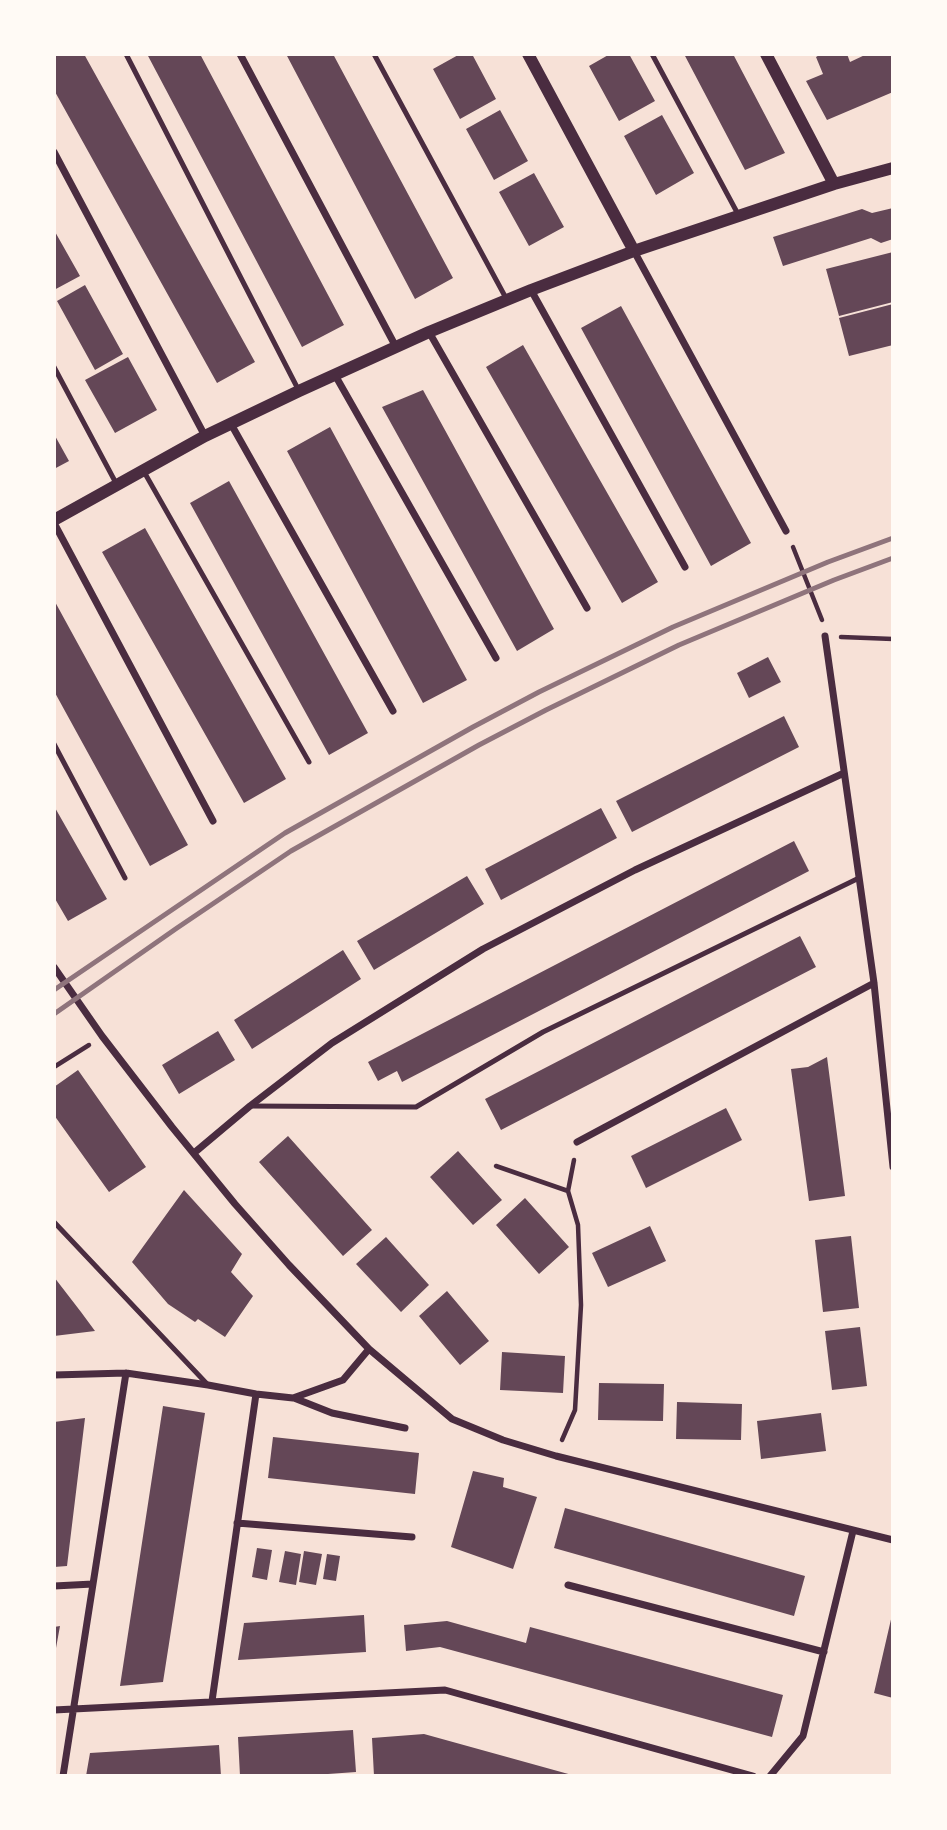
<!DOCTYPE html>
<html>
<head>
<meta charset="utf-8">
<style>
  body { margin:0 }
  #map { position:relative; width:947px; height:1830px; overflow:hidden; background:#f7e1d7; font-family:"Nunito Sans",sans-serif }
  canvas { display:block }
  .frame { position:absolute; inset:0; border:56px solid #fffaf5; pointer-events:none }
</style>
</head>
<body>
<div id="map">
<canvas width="947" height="1830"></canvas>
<div class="frame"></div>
</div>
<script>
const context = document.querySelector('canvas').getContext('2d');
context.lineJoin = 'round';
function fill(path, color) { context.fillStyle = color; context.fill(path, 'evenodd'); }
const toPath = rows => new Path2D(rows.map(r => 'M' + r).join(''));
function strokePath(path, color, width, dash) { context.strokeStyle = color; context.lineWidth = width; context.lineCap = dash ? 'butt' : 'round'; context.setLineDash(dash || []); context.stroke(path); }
fill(toPath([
  [54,54,84,54,255,362,217,383,54,90],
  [147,54,200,54,344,325,302,347],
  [286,54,333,54,453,278,415,299],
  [460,54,472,54,496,99,460,119,433,69],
  [610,54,629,54,655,101,619,121,589,66],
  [684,54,733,54,785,153,745,170],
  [821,54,847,54,850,62,867,54,893,54,893,92,827,120,806,81,823,74,816,57],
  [500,110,528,161,494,180,466,129],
  [662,115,694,173,656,195,624,136],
  [534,173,564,227,529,246,499,192],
  [893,208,893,239,881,243,871,238,783,266,773,237,862,209,872,213],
  [54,230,80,276,54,290],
  [893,252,893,302,839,316,826,269],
  [85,285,123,354,95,370,57,301],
  [893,304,893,345,849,356,839,318],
  [621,306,751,543,711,566,581,328],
  [523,345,658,582,622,603,486,367],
  [128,357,157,410,115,433,85,380],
  [423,390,554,629,517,651,382,407],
  [330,427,467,680,423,703,287,451],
  [54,434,69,461,54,469],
  [229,481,368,733,329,755,190,503],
  [145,528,286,779,244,803,102,552],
  [54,600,188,845,150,866,54,691],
  [768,657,781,682,749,698,737,673],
  [784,716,799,747,632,832,616,801],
  [54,806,107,899,68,921,54,897],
  [601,808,617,838,501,900,485,869],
  [794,841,809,871,402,1082,397,1071,378,1081,368,1062],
  [467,876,484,904,374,970,357,941],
  [800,936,816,967,501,1130,485,1099],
  [343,950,361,979,252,1049,234,1020],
  [218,1031,235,1060,179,1094,162,1065],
  [827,1057,845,1196,809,1201,791,1069,808,1067],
  [78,1070,146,1167,109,1192,54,1115,54,1087],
  [726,1108,742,1140,646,1188,631,1156],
  [288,1136,372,1230,343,1256,259,1162],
  [458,1151,502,1200,473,1225,430,1177],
  [184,1190,242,1254,231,1272,253,1296,225,1337,198,1319,195,1322,168,1304,132,1262],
  [525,1198,569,1247,539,1274,496,1225],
  [650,1226,666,1261,608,1287,592,1253],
  [851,1236,859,1308,823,1312,815,1240],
  [386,1237,429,1285,401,1312,356,1264],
  [54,1277,81,1312,95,1331,54,1336],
  [447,1291,489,1341,460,1365,419,1316],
  [860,1327,867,1386,832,1390,825,1331],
  [502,1352,565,1356,563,1393,500,1390],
  [599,1383,664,1384,663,1421,598,1420],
  [677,1402,742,1404,741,1440,676,1439],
  [163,1406,205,1413,163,1682,120,1686],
  [821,1413,826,1451,761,1459,757,1421],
  [85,1418,67,1566,54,1567,54,1422],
  [273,1437,419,1453,415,1494,268,1478],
  [473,1471,504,1478,503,1487,537,1497,513,1569,451,1547],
  [565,1508,805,1576,794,1616,554,1548],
  [257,1548,272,1550,267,1580,252,1577],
  [285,1551,301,1554,296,1585,279,1582],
  [304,1551,322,1554,316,1585,299,1582],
  [327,1554,340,1556,336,1581,323,1579],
  [364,1615,366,1652,238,1660,244,1623],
  [892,1615,893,1615,893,1698,874,1693],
  [447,1621,526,1643,530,1627,783,1695,772,1737,440,1647,406,1651,404,1625],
  [60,1626,56,1648,54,1648,54,1627],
  [353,1730,356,1772,300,1776,240,1776,238,1737],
  [424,1734,572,1775,572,1776,374,1776,372,1738],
  [219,1745,221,1776,86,1776,90,1753]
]), '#644757');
strokePath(toPath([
  [793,547,822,620],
  [841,637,893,639],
  [54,1067,89,1045],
  [496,1166,568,1191],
  [562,1440,575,1410,581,1305,578,1225,568,1191,574,1160]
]), '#4a2c40', 4.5);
strokePath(toPath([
  [126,54,299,391],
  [374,54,507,300],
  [652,54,739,216],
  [54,367,117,485],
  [143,470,309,762],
  [54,744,125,878],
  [250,1106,416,1107,543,1032,859,878],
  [54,1222,208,1385]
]), '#4a2c40', 5);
strokePath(toPath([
  [240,54,396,347],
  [54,152,205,436],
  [634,251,786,531],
  [531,290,685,567],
  [429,332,587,608],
  [335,375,496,658],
  [231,424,393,711],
  [54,523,213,821],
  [825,636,874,983,893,1167],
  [54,967,102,1036,172,1127,235,1204,289,1265,369,1349,452,1419,503,1440,556,1456,893,1540],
  [577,1142,874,983],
  [194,1153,250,1106,332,1043,483,949,635,870,844,773],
  [54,1375,126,1373,208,1385,256,1394,293,1398,343,1380,369,1349],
  [294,1398,332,1413,405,1428],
  [237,1523,412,1537],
  [568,1585,824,1652],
  [54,1586,93,1584],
  [212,1701,256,1394],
  [54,1710,445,1690,753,1776],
  [63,1776,126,1373],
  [770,1776,803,1736,853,1531]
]), '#4a2c40', 7);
strokePath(toPath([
  [528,54,634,251],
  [766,54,834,184],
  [54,520,205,436,299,391,429,332,531,290,634,251,834,184,893,168]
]), '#4a2c40', 12);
strokePath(toPath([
  [54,990,285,833,473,727,539,692,673,627,828,562,893,538],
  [54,1014,177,928,291,851,479,745,546,710,679,645,834,580,893,558]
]), '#8f747c', 5);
</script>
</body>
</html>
